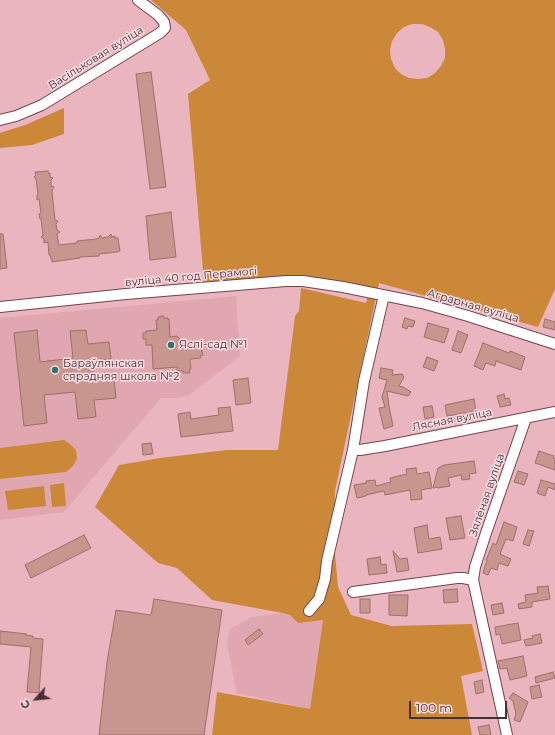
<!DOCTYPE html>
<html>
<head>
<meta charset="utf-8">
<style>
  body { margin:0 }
  #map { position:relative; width:555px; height:735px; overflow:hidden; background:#eab5be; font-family:Montserrat,sans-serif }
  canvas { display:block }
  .north { position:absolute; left:16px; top:679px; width:40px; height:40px; -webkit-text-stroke:3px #f9dde2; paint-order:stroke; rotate:243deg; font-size:11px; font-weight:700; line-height:16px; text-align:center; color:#453034 }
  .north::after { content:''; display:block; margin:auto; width:14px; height:18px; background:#453034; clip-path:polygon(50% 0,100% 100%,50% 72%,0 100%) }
  .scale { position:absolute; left:409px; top:701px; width:98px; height:18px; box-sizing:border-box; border:2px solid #453034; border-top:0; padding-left:5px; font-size:12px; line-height:14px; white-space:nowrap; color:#453034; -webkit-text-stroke:3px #f9dde2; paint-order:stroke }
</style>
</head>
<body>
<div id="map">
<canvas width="555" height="735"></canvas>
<div class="north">С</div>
<div class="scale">100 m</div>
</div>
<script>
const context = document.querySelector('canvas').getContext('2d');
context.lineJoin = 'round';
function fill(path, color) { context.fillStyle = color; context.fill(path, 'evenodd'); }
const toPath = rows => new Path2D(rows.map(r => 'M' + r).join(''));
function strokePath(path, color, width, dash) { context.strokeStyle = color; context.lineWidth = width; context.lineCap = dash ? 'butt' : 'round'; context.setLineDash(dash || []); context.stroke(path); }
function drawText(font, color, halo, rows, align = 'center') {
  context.font = font + ' Montserrat,sans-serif'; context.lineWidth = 3; context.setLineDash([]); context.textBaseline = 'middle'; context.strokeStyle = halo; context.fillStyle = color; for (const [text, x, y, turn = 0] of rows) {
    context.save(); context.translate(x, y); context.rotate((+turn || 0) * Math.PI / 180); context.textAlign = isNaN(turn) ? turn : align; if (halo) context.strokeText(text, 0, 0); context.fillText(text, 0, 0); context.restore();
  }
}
fill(toPath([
  [236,296,240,356,188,396,177,398,161,398,64,512,0,520,0,318],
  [283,613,290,615,298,623,323,619,310,709,237,693,227,644,230,629,252,617]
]), '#e1a7b1');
fill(toPath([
  [151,0,555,0,555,289,538,327,379,283,335,491,334,542,338,587,351,615,392,626,472,624,483,671,461,676,472,735,212,735,217,692,310,709,323,620,298,623,290,615,283,613,212,600,177,568,158,563,95,507,119,465,160,458,227,450,278,450,295,316,299,311,301,288,366,303,369,290,307,277,268,277,204,282,188,94,210,80,186,30],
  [412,24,422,24,430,27,438,32,443,40,445,49,445,58,441,66,435,73,427,78,418,79,409,78,401,74,395,68,391,59,390,50,392,41,397,33,404,27],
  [64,108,64,134,32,145,0,148,0,133,25,125],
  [64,440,70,444,76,450,77,459,73,466,66,472,0,479,0,448],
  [64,483,66,506,52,507,50,485],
  [44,486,46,506,8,510,5,491]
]), '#cc8839');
const building = toPath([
  [151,72,166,187,150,189,136,74,151,72],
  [48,171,49,174,50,173,50,177,53,178,51,180,51,186,54,187,52,190,52,192,55,220,58,221,56,224,57,230,60,232,57,234,59,245,77,243,77,241,96,239,99,238,100,235,102,238,108,237,111,234,112,237,115,236,115,238,118,238,120,251,117,252,99,254,99,256,80,257,80,258,52,262,52,259,51,259,50,255,49,255,48,242,44,243,44,239,41,237,43,235,41,219,40,219,39,214,41,213,39,199,37,200,37,195,38,194,36,179,34,177,36,175,35,172,48,171],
  [171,212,176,257,150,260,146,216,171,212],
  [0,234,3,234,7,268,0,269,0,234],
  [163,316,164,318,168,318,168,320,169,319,170,337,177,336,181,340,181,346,199,345,199,346,201,346,203,355,200,356,201,358,190,359,191,369,189,370,190,373,183,373,183,371,177,371,177,367,153,369,152,345,146,345,146,339,143,339,143,333,146,333,146,331,157,330,156,320,158,320,158,317,163,316],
  [405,318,415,321,413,327,408,326,407,329,402,327,405,318],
  [545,319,555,322,555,330,543,327,545,319],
  [428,323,449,329,444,343,424,337,428,323],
  [37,330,40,362,73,358,70,331,86,330,88,344,109,342,111,359,92,361,94,381,114,378,116,398,94,400,96,417,78,419,75,392,44,395,47,423,24,426,14,333,37,330],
  [458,331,468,335,461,353,452,350,458,331],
  [483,343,509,353,510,351,525,357,521,370,496,361,495,366,486,363,483,370,474,366,483,343],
  [427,357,438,361,434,371,423,367,427,357],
  [381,368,393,370,392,375,402,374,404,377,399,386,403,387,411,392,408,396,387,391,389,406,393,426,384,429,379,408,385,407,382,397,387,380,379,378,381,368],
  [248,378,251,403,236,405,233,380,248,378],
  [504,394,505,399,509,398,511,405,500,407,497,396,504,394],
  [474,399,476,411,447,416,445,405,474,399],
  [432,406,434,417,425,419,423,407,432,406],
  [230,407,233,431,181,437,178,414,190,412,191,419,219,415,218,408,230,407],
  [151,443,153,454,143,455,142,444,151,443],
  [539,451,554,456,553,458,555,459,555,470,535,463,539,451],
  [474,461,476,473,469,474,470,479,462,480,461,475,448,478,450,486,438,488,438,487,433,488,438,468,444,465,474,461],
  [416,468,417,474,429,472,432,488,421,490,422,499,411,500,410,490,385,495,384,491,366,495,366,496,357,498,354,485,366,483,366,481,375,480,376,486,391,482,390,478,407,474,406,469,416,468],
  [518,471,528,474,524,485,514,482,518,471],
  [541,480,555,484,555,490,548,487,545,496,537,493,541,480],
  [461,516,465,538,450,540,446,518,461,516],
  [504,522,517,527,513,541,506,539,500,554,511,559,508,566,499,563,497,570,491,568,488,575,483,573,487,560,486,560,493,543,496,545,504,522],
  [427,525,429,539,440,537,442,549,418,553,414,528,427,525],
  [528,530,534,531,529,546,523,544,528,530],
  [84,535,91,548,31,578,25,565,84,535],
  [393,551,400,559,407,558,409,570,397,572,393,551],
  [380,557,381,565,386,564,387,573,369,575,367,559,380,557],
  [548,586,550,599,532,602,532,607,519,609,518,604,526,602,525,595,538,593,537,587,548,586],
  [457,589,458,602,444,603,443,590,457,589],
  [389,595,408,595,407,616,389,615,389,595],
  [154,599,222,610,204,735,99,735,107,662,116,610,151,615,154,599],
  [360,599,370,599,370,613,360,613,360,599],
  [502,603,504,613,493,615,491,605,502,603],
  [518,623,521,640,502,644,500,634,496,635,495,627,518,623],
  [259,629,263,634,248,645,245,640,259,629],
  [0,631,27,634,26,635,33,636,33,638,43,639,39,693,27,692,31,647,0,644,0,631],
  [540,634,542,643,526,646,524,640,533,638,532,636,540,634],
  [523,656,527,676,510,680,507,668,500,669,498,661,523,656],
  [553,672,555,678,536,683,535,677,553,672],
  [482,680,484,692,476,694,474,682,482,680],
  [539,685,542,697,532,699,530,687,539,685],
  [513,693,528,702,520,722,514,720,516,714,513,701,509,698,513,693],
  [489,725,491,735,480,735,478,727,489,725]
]);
fill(building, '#c8958f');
strokePath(building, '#9f6f69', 1);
const minor = toPath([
  [0,120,16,116,42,105,160,33,165,28,164,22,158,15,138,0],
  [0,307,126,294,286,281,303,281,343,287,422,303,468,316,555,344],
  [353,450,360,450,385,446,555,412],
  [473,580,475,567,486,533,526,418],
  [353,592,457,578,463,578,473,580,507,735],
  [309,611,319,599,325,579,327,561,353,450,364,381,384,295]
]);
strokePath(minor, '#71444d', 12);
strokePath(minor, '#fff', 10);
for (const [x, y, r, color] of [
  [171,345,4,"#2d756f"],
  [55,370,4,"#2d756f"]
]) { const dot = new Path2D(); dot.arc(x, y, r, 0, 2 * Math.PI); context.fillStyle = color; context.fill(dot); strokePath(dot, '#f9dde2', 1.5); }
drawText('11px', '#453034', '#f9dde2', [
  ["Васільковая вуліца",96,58,-32],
  ["вуліца 40 год Перамогі",191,277,-5],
  ["Аграрная вуліца",473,306,16],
  ["Лясная вуліца",452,420,-11],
  ["Зялёная вуліца",487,495,-71]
]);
drawText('11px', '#453034', '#f9dde2', [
  ["Яслі-сад №1",179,345],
  ["Бараўлянская",63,364],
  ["сярэдняя школа №2",63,377]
], 'left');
</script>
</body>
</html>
